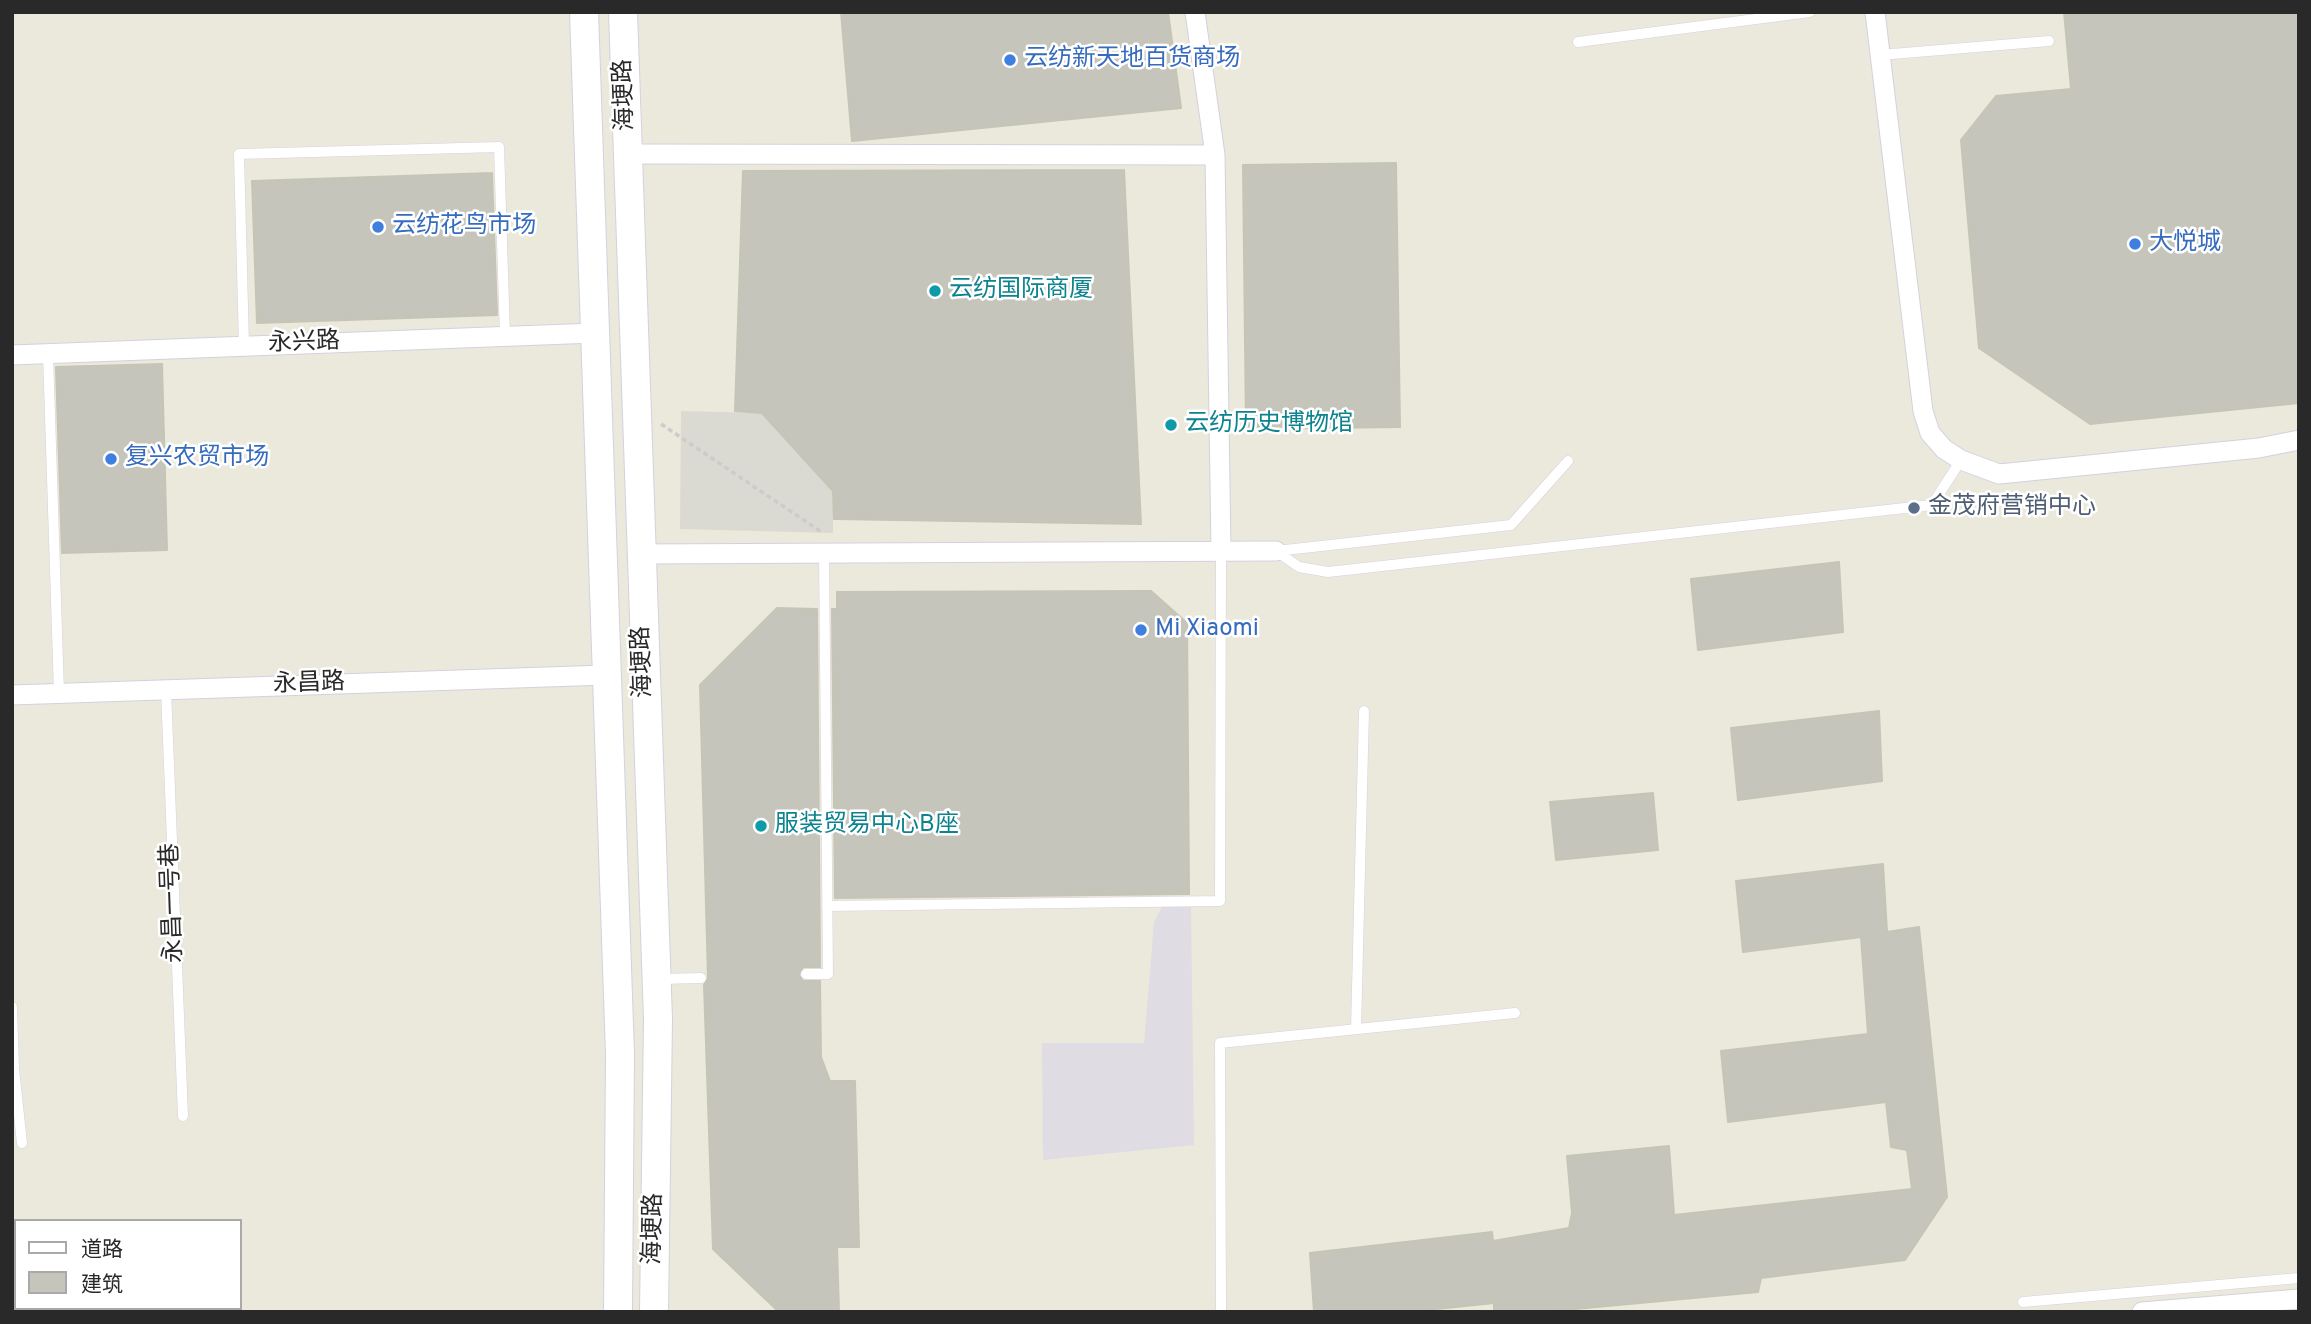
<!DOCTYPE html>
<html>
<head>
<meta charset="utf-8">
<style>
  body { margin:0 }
  #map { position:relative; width:2311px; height:1324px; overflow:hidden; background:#ebe9db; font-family:Overpass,"Noto Sans SC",sans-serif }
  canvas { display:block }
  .frame { position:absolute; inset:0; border:14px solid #292929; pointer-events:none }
  .legend { position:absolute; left:14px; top:1219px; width:228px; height:91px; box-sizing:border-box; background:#fff; border:2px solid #a9a9a9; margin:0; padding:9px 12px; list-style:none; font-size:21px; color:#292929 }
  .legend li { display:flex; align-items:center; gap:14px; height:35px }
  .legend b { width:35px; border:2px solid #a9a9a9 }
</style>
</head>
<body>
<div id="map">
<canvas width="2311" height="1324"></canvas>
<div class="frame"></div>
<ul class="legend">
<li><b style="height:9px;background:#fff"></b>道路</li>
<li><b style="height:19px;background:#c6c5bb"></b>建筑</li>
</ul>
</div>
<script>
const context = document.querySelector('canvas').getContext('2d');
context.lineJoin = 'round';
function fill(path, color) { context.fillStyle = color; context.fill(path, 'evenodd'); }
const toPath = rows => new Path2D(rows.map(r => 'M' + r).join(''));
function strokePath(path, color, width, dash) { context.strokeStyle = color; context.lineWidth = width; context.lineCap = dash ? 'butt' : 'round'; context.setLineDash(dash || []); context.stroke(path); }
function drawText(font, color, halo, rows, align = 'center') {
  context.font = font + ' Overpass,"Noto Sans SC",sans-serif'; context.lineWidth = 5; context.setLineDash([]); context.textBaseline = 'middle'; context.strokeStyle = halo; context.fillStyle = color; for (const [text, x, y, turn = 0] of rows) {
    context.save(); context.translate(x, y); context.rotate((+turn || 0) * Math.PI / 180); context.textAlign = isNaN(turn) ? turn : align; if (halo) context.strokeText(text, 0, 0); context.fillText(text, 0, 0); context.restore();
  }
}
fill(toPath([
  [1164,903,1191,904,1194,1145,1043,1160,1042,1043,1144,1043,1154,922]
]), '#e0dce3');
fill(toPath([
  [681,411,762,413,833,491,833,533,680,529]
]), '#dbdad2');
const building = toPath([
  [841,12,1168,12,1181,108,852,141,841,12],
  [2064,12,2299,12,2299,403,2090,424,1979,348,1961,140,1996,96,2071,89,2064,12],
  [1396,163,1400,427,1246,429,1243,165,1396,163],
  [1124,170,1141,524,834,519,833,491,762,413,735,411,743,171,1124,170],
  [492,173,497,315,257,323,252,181,492,173],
  [162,364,167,550,62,553,56,367,162,364],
  [1839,562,1843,632,1698,650,1691,579,1839,562],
  [1151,591,1187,623,1189,894,835,898,832,609,837,609,837,592,1151,591],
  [777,608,817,609,820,967,803,967,799,975,803,981,820,981,821,1057,830,1081,855,1081,859,1247,837,1247,839,1312,779,1312,713,1249,704,985,708,978,700,685,777,608],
  [1879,711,1882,781,1738,800,1731,728,1879,711],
  [1653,793,1658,850,1556,860,1550,802,1653,793],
  [1883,864,1887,932,1919,927,1947,1197,1905,1260,1761,1278,1758,1292,1543,1312,1494,1312,1494,1303,1408,1312,1314,1312,1310,1253,1492,1232,1493,1241,1569,1228,1572,1213,1567,1156,1669,1146,1674,1215,1912,1189,1907,1150,1891,1147,1886,1102,1728,1122,1721,1051,1868,1034,1861,937,1743,952,1736,881,1883,864]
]);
fill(building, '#c6c5bb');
strokePath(building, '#c6c5b5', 2);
const service = toPath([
  [1578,42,1810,12],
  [1880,55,2049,41],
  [244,346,239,154,499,147,505,336],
  [48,354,59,693],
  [1276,551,1299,567,1328,572,1932,505,1961,460],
  [1276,551,1511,525,1568,461],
  [166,690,183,1116],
  [827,906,1220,901,1221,551],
  [806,974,828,974,824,552],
  [660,979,701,978],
  [12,1007,14,1069,22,1143],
  [1356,1029,1364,711],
  [2023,1302,2299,1278],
  [1221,1312,1220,1043,1515,1013]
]);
const minor = toPath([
  [1195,12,1215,155,1221,551],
  [1875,12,1923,411,1930,433,1944,449,1961,460,1999,474,2259,448,2299,440],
  [627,154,1215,155],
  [12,355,595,333],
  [641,554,1276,551],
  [12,695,606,675],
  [2142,1312,2299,1299]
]);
const secondary = toPath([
  [584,12,620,1054,618,1312],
  [623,12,658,1019,654,1312]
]);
strokePath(service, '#d3d1e1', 11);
strokePath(minor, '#d3d1e1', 21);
strokePath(secondary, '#d3d1e1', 30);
strokePath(toPath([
  [661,424,823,533]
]), '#ccc', 3.5, [5, 3.5]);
strokePath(service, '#fff', 10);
strokePath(minor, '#fff', 19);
strokePath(secondary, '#fff', 28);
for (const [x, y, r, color] of [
  [1010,60,7,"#3f7fe0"],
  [378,227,7,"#3f7fe0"],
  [2135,244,7,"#3f7fe0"],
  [935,291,7,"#0f9aa8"],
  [1171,425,7,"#0f9aa8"],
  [111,459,7,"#3f7fe0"],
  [1914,508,7,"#5c6f8a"],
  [1141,630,7,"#3f7fe0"],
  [761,826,7,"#0f9aa8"]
]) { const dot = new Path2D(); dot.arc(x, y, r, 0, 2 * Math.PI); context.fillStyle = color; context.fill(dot); strokePath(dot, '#fff', 2.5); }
drawText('24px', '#366cbe', '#fff', [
  ["云纺新天地百货商场",1024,60],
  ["云纺花鸟市场",392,227],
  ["大悦城",2149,244],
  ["复兴农贸市场",125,459],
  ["Mi Xiaomi",1155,630]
], 'left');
drawText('24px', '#292929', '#fff', [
  ["海埂路",626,95,-92],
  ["永兴路",304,344,-2],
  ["海埂路",644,662,-92],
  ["永昌路",309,685,-2],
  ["永昌一号巷",174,903,-92],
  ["海埂路",655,1229,-89]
]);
drawText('24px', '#0d838f', '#fff', [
  ["云纺国际商厦",949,291],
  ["云纺历史博物馆",1185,425],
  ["服装贸易中心B座",775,826]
], 'left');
drawText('24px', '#4e5e75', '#fff', [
  ["金茂府营销中心",1928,508]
], 'left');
</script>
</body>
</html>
